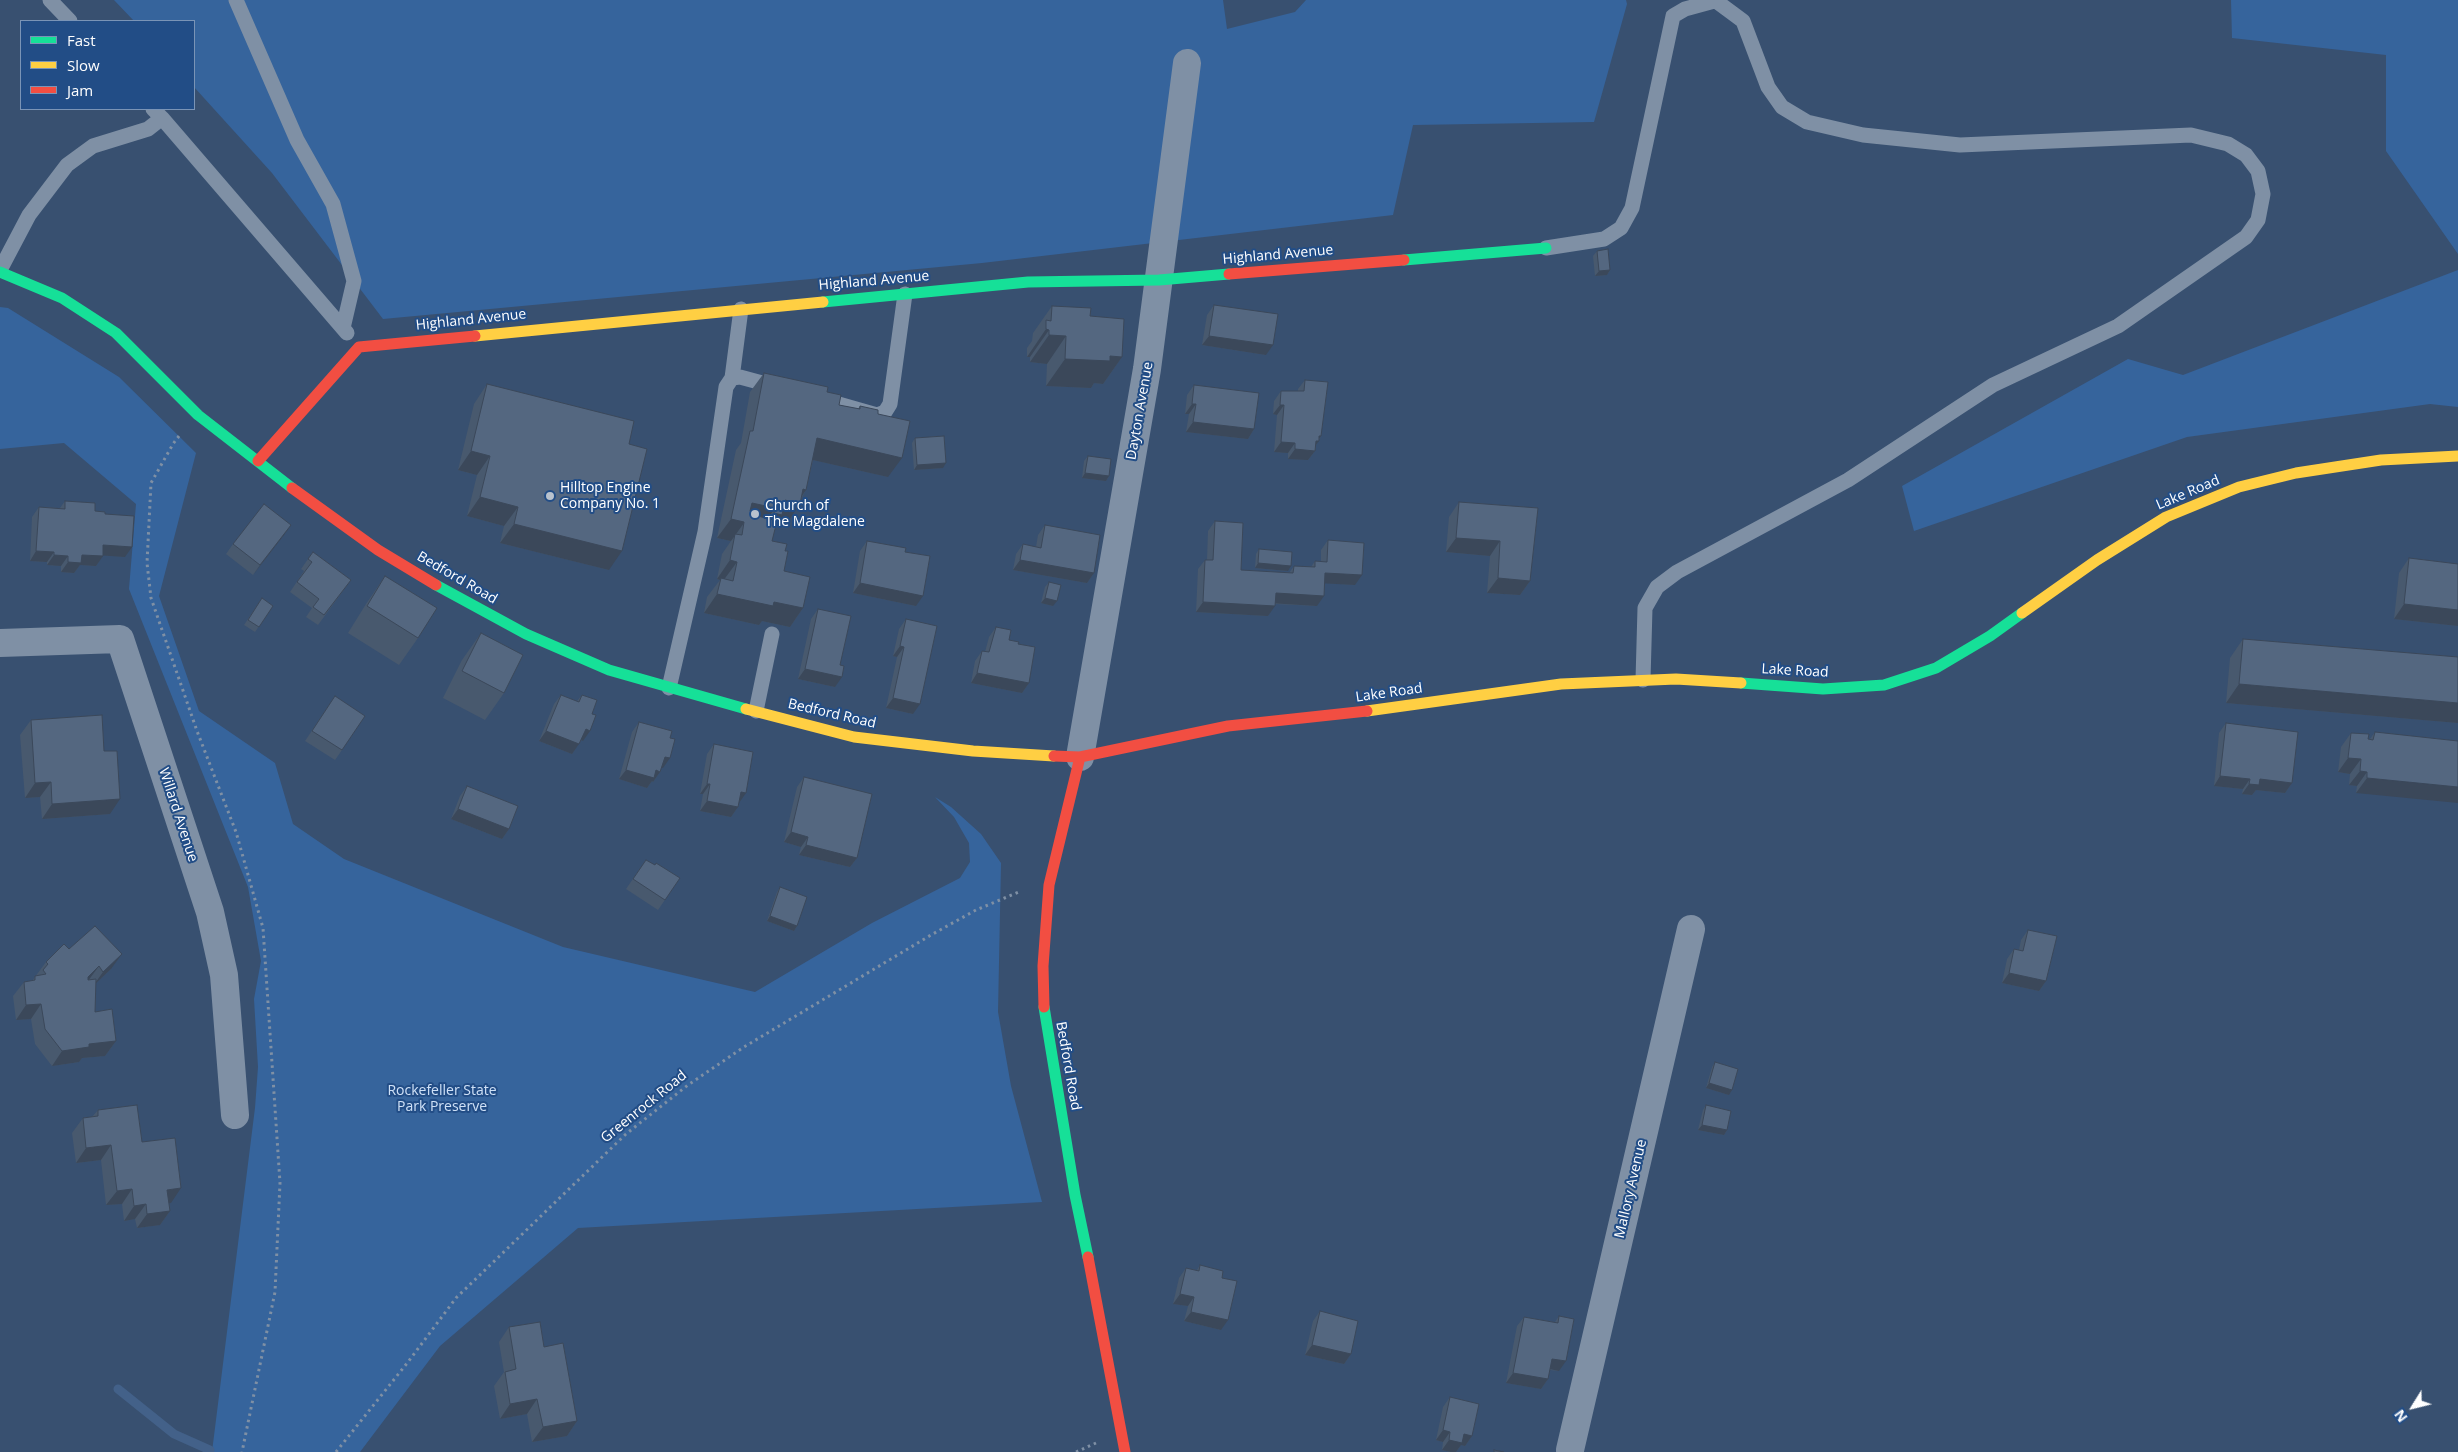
<!DOCTYPE html>
<html>
<head>
<meta charset="utf-8">
<style>
  body { margin:0 }
  #map { position:relative; width:2458px; height:1452px; overflow:hidden; background:#385070; font-family:"Open Sans",sans-serif }
  canvas { display:block }
  .legend { position:absolute; left:20px; top:20px; width:175px; height:90px; box-sizing:border-box; background:#224d86; border:1px solid #7a94b6; margin:0; padding:6px 9px; list-style:none; font-size:15px; color:#fff }
  .legend li { display:flex; align-items:center; gap:10px; height:25px }
  .legend b { width:25px; border:1px solid #7a94b6 }
  .north { position:absolute; left:2388px; top:1382px; width:50px; height:50px; -webkit-text-stroke:4px #224d86; paint-order:stroke; rotate:234deg; font-size:14px; font-weight:700; line-height:20px; text-align:center; color:#fff }
  .north::after { content:''; display:block; margin:auto; width:18px; height:22px; background:#fff; clip-path:polygon(50% 0,100% 100%,50% 72%,0 100%) }
</style>
</head>
<body>
<div id="map">
<canvas width="2458" height="1452"></canvas>
<ul class="legend">
<li><b style="height:6px;background:#16e098"></b>Fast</li>
<li><b style="height:6px;background:#ffcf43"></b>Slow</li>
<li><b style="height:6px;background:#f24e42"></b>Jam</li>
</ul>
<div class="north">N</div>
</div>
<script>
const context = document.querySelector('canvas').getContext('2d');
context.lineJoin = 'round';
function fill(path, color) { context.fillStyle = color; context.fill(path, 'evenodd'); }
const toPath = rows => new Path2D(rows.map(r => 'M' + r).join(''));
function strokePath(path, color, width, dash) { context.strokeStyle = color; context.lineWidth = width; context.lineCap = dash ? 'butt' : 'round'; context.setLineDash(dash || []); context.stroke(path); }
function drawText(font, color, halo, rows, align = 'center') {
  context.font = font + ' "Open Sans",sans-serif'; context.lineWidth = 4; context.setLineDash([]); context.textBaseline = 'middle'; context.strokeStyle = halo; context.fillStyle = color; for (const [text, x, y, turn = 0] of rows) {
    context.save(); context.translate(x, y); context.rotate((+turn || 0) * Math.PI / 180); context.textAlign = isNaN(turn) ? turn : align; if (halo) context.strokeText(text, 0, 0); context.fillText(text, 0, 0); context.restore();
  }
}
fill(toPath([
  [114,0,1223,0,1227,29,1295,12,1306,0,1626,0,1627,4,1594,122,1413,125,1393,215,982,263,383,319,272,173,194,87,194,21,134,21],
  [2231,0,2458,0,2458,254,2386,151,2386,55,2232,38],
  [2458,270,2458,407,2430,404,2187,437,1914,531,1902,486,2128,359,2183,375],
  [0,307,8,308,119,377,196,453,159,596,199,711,275,763,293,824,344,859,563,947,755,992,872,923,960,878,970,862,969,843,954,817,935,797,951,807,981,834,1001,863,998,1012,1011,1086,1042,1202,578,1228,440,1346,360,1452,212,1452,255,1108,258,1067,254,999,261,961,248,887,129,589,136,504,64,443,0,449]
]), '#36649c');
strokePath(toPath([
  [118,1389,174,1434,210,1450]
]), '#436189', 9);
strokePath(toPath([
  [179,436,173,444,151,483,147,563,151,598,197,731,236,832,263,928,280,1183,275,1292,242,1452],
  [336,1452,408,1362,456,1298,626,1134,688,1085,744,1047,931,935,976,910,1019,892],
  [1076,1452,1096,1443]
]), '#7f90a5', 3, [2.5, 4]);
strokePath(toPath([
  [50,0,70,21],
  [236,0,297,140,333,204,354,281,343,328],
  [162,118,347,333],
  [1546,248,1604,239,1621,228,1632,208,1673,16,1685,9,1718,0],
  [0,270,29,215,67,165,93,146,148,129,162,118,153,109],
  [732,378,741,309],
  [821,399,877,415,885,412,890,404,905,294],
  [1643,680,1645,608,1657,587,1677,572,1848,480,1993,385,2118,326,2246,237,2258,220,2263,194,2258,171,2246,155,2228,144,2191,135,1960,145,1863,135,1807,122,1782,107,1768,87,1743,21,1716,1],
  [669,688,705,532,726,387,732,378,740,377,777,387],
  [756,711,772,634]
]), '#7f90a5', 15);
strokePath(toPath([
  [0,643,120,639,210,912,224,975,235,1115],
  [1080,757,1147,369,1187,63],
  [1570,1450,1691,929]
]), '#7f90a5', 28);
strokePath(toPath([
  [1404,260,1546,248],
  [0,272,62,298,116,333,198,415,292,488],
  [823,302,1028,282,1159,280,1229,274],
  [436,585,526,634,609,670,746,709],
  [1741,683,1823,689,1884,685,1936,668,1990,636,2022,613],
  [1044,1007,1075,1195,1088,1257]
]), '#16e098', 11);
strokePath(toPath([
  [475,336,823,302],
  [2022,613,2097,560,2166,517,2239,487,2296,473,2381,460,2458,456],
  [746,709,854,737,973,751,1054,756],
  [1367,711,1561,684,1676,679,1741,683]
]), '#ffcf43', 11);
strokePath(toPath([
  [1229,274,1404,260],
  [258,461,359,347,475,336],
  [292,488,378,550,436,585],
  [1054,756,1080,757,1228,726,1367,711],
  [1044,1007,1043,966,1049,885,1080,757],
  [1088,1257,1125,1452]
]), '#f24e42', 11);
fill(toPath([
  [1597,251,1610,270,1607,275,1595,276,1593,256],
  [1214,305,1266,355,1202,345,1207,315],
  [1052,306,1090,316,1122,357,1103,384,1094,383,1091,388,1046,386,1047,364,1030,362,1030,357,1027,357,1027,348,1032,341,1033,333],
  [764,373,827,392,839,405,858,409,860,406,878,414,888,477,813,460,806,490,787,523,777,521,776,523,772,541,785,551,784,571,803,608,790,627,762,621,759,625,704,613,707,597,720,580,717,579,722,554,731,541,717,538,736,450,741,443,750,392],
  [1305,380,1321,436,1316,445,1315,451,1308,460,1288,459,1288,453,1274,452,1277,415,1273,414,1274,401,1281,391,1298,391,1298,389],
  [487,384,629,444,609,570,500,543,504,526,467,516,477,475,458,470,474,404],
  [1194,385,1254,429,1248,439,1186,432,1189,414,1185,414,1187,395],
  [915,438,943,468,914,470,912,443],
  [1088,456,1109,476,1106,481,1082,478,1084,461],
  [65,501,95,511,125,557,103,555,96,566,80,565,74,573,61,572,61,566,47,565,47,562,30,561,32,517,39,507,60,508],
  [1459,502,1538,508,1530,581,1520,595,1487,593,1490,556,1446,552,1449,517],
  [1215,521,1241,570,1289,573,1294,566,1311,567,1315,561,1321,561,1321,550,1328,540,1355,585,1325,583,1317,606,1275,604,1268,616,1196,612,1198,569,1205,560,1207,560,1208,531],
  [291,525,253,575,226,554,233,544],
  [1045,525,1094,573,1087,583,1013,570,1016,554,1023,544,1036,547,1038,535],
  [867,541,905,552,916,606,853,593,860,551],
  [1259,549,1288,571,1255,568,1256,554],
  [313,552,351,580,318,625,306,617,312,608,290,592,304,571,301,569],
  [2409,558,2458,564,2458,626,2394,619,2399,573],
  [385,576,418,638,399,665,348,633,366,604],
  [1049,582,1053,606,1041,603,1045,587],
  [262,598,273,606,255,632,244,625],
  [818,609,840,665,835,687,798,679,811,619],
  [906,619,913,714,886,708,897,657,893,656,899,629],
  [996,627,1009,640,1018,644,1029,683,1022,693,971,683,975,661,982,651,985,652,989,637],
  [481,633,504,693,485,720,443,698,462,660],
  [2243,639,2458,657,2458,723,2226,703,2230,658],
  [561,695,577,701,582,695,583,741,581,740,572,754,539,741,554,704],
  [335,696,342,750,335,760,305,741],
  [31,720,104,751,110,814,42,819,40,797,25,798,20,735],
  [639,722,663,768,661,768,660,772,653,782,652,781,647,788,619,779,632,732],
  [2226,723,2292,783,2285,793,2256,790,2252,795,2242,794,2243,789,2214,786,2219,733],
  [2375,732,2458,741,2356,793,2357,786,2349,785,2350,774,2338,772,2341,747,2351,733,2370,739],
  [714,744,739,803,738,807,731,817,700,811,703,794,700,794,707,754],
  [804,777,857,858,850,867,799,855,801,847,784,842,797,787],
  [467,786,509,829,502,839,451,819,460,796],
  [646,860,680,878,658,910,626,889],
  [780,887,797,926,794,931,767,921,777,892],
  [2028,930,2046,981,2039,991,2002,983,2007,959,2014,949,2019,950,2021,940],
  [69,949,111,969,96,983,95,1012,116,1041,105,1056,82,1058,79,1062,52,1066,35,1044,31,1019,16,1020,13,996,24,982,32,981,46,962],
  [1715,1062,1729,1095,1706,1088,1712,1067],
  [1706,1105,1727,1130,1724,1135,1698,1130,1703,1110],
  [98,1110,142,1142,171,1203,169,1203,170,1211,160,1225,137,1228,135,1219,124,1221,122,1204,106,1205,101,1160,76,1163,72,1133,83,1118,92,1117],
  [1200,1265,1222,1278,1221,1330,1184,1321,1188,1306,1173,1304,1179,1278,1186,1268,1197,1270],
  [1320,1311,1351,1354,1344,1364,1305,1355,1313,1321],
  [1559,1316,1559,1371,1550,1370,1548,1379,1541,1389,1506,1383,1517,1326,1524,1317,1555,1322],
  [509,1327,544,1347,577,1421,567,1436,532,1442,527,1414,500,1419,494,1386,504,1372,499,1342],
  [1450,1397,1472,1436,1465,1446,1461,1445,1456,1452,1451,1452,1442,1450,1443,1442,1436,1440,1443,1407]
]), '#48596e');
fill(toPath([
  [1610,270,1607,275,1595,276,1599,271],
  [1046,329,1049,330,1030,357,1027,357],
  [1049,335,1066,336,1047,364,1030,362],
  [1209,336,1273,345,1266,355,1202,345],
  [1110,356,1122,357,1103,384,1094,383,1091,388,1046,386,1065,359],
  [1192,404,1196,404,1189,414,1185,414],
  [1280,405,1284,405,1277,415,1273,414],
  [1193,422,1254,429,1248,439,1186,432],
  [1319,436,1321,436,1317,441,1319,441,1312,450,1315,451,1308,460,1288,459,1295,449],
  [817,438,902,458,888,477,804,458],
  [1281,442,1295,443,1288,453,1274,452],
  [471,451,490,456,477,475,458,470],
  [946,463,943,468,914,470,917,465],
  [1085,473,1109,476,1106,481,1082,478],
  [803,489,806,490,797,503,800,504,787,523,777,521,768,534,761,532,774,513,785,500],
  [480,497,518,507,504,526,467,516],
  [752,503,775,508,762,527,744,523,731,541,717,538,731,519],
  [514,524,622,551,609,570,500,543],
  [291,525,284,535,253,575,260,565],
  [1456,538,1500,541,1490,556,1446,552],
  [103,545,132,547,125,557,96,555],
  [36,551,54,552,47,562,30,561],
  [54,555,68,556,61,566,47,565],
  [82,555,103,556,96,566,80,565,74,573,61,572,68,562],
  [730,560,737,562,723,581,721,578,720,580,717,579],
  [1020,560,1094,573,1087,583,1013,570],
  [1258,563,1291,566,1288,571,1255,568],
  [1325,573,1362,575,1355,585,1318,583],
  [1498,578,1530,581,1520,595,1487,593],
  [860,583,923,596,916,606,853,593],
  [1276,593,1324,596,1317,606,1269,603],
  [717,594,774,602,803,608,790,627,762,621,759,625,704,613],
  [1045,598,1057,601,1053,606,1041,603],
  [1203,602,1275,606,1268,616,1196,612],
  [2404,604,2458,610,2458,626,2394,619],
  [900,646,904,647,897,657,893,656],
  [805,669,842,677,835,687,798,679],
  [977,673,1029,683,1022,693,971,683],
  [2239,684,2458,703,2458,723,2226,703],
  [893,698,920,704,913,714,886,708],
  [586,729,590,731,583,741,579,739],
  [546,731,579,744,572,754,539,741],
  [665,757,670,758,663,768,658,767],
  [2348,758,2361,759,2350,774,2338,772],
  [626,770,656,770,660,772,653,782,652,781,647,788,619,779],
  [2360,771,2367,772,2357,786,2349,785],
  [2220,776,2250,779,2243,789,2214,786],
  [2367,778,2458,787,2458,803,2356,793],
  [2260,779,2292,783,2285,793,2256,790,2252,795,2242,794,2249,784],
  [51,782,40,797,25,798,35,783],
  [707,784,710,784,703,794,700,794],
  [741,792,746,793,739,803],
  [120,799,110,814,42,819,52,804],
  [707,801,738,807,731,817,700,811],
  [458,809,509,829,502,839,451,819],
  [791,832,808,837,801,847,784,842],
  [806,845,857,858,850,867,799,855],
  [770,916,797,926,794,931,767,921],
  [122,954,111,969,93,986,103,972],
  [99,966,88,981,88,977],
  [2009,973,2046,981,2039,991,2002,983],
  [41,1004,31,1019,16,1020,26,1005],
  [116,1041,105,1056,82,1058,79,1062,52,1066,62,1051,89,1044],
  [1709,1083,1732,1090,1729,1095,1706,1088],
  [1702,1125,1727,1130,1724,1135,1698,1130],
  [111,1145,101,1160,76,1163,86,1148],
  [181,1188,171,1203,157,1204,167,1190],
  [132,1189,122,1204,106,1205,117,1191],
  [146,1204,135,1219,124,1221,134,1206],
  [170,1211,160,1225,137,1228,147,1214],
  [1180,1294,1194,1297,1188,1306,1173,1304],
  [1191,1312,1228,1320,1221,1330,1184,1321],
  [1312,1345,1351,1354,1344,1364,1305,1355],
  [1552,1359,1566,1361,1559,1371,1545,1368],
  [1513,1373,1548,1379,1541,1389,1506,1383],
  [537,1399,527,1414,500,1419,510,1404],
  [577,1421,567,1436,532,1442,543,1427],
  [1443,1430,1450,1432,1443,1442,1436,1440],
  [1464,1434,1472,1436,1465,1446,1461,1445,1456,1452,1451,1452,1442,1450,1449,1440]
]), '#3b485a');
const building = toPath([
  [1608,249,1610,270,1599,271,1597,251,1608,249],
  [1214,305,1278,314,1273,345,1209,336,1214,305],
  [1052,306,1091,308,1090,316,1124,319,1122,357,1110,356,1110,361,1065,359,1066,336,1049,335,1049,330,1046,329,1046,320,1051,321,1052,306],
  [764,373,828,387,827,392,841,395,839,405,860,409,860,406,878,410,878,414,910,421,902,458,817,438,806,490,803,489,800,504,785,500,782,515,774,513,775,508,752,503,750,511,759,513,758,516,777,521,772,541,787,544,785,551,788,551,784,571,810,577,803,608,774,602,773,606,717,594,721,578,733,581,737,562,730,560,735,534,742,535,744,522,731,519,750,431,753,431,764,373],
  [1305,380,1328,382,1321,436,1319,436,1319,441,1316,441,1315,451,1295,449,1295,443,1281,442,1284,405,1280,405,1281,391,1304,391,1305,380],
  [487,384,634,421,629,444,647,449,622,551,514,524,518,507,480,497,490,456,471,451,487,384],
  [1194,385,1259,393,1254,429,1193,422,1196,404,1192,404,1194,385],
  [944,436,946,463,917,465,915,438,944,436],
  [1088,456,1111,459,1109,476,1085,473,1088,456],
  [65,501,95,503,95,511,105,512,105,514,134,516,132,547,103,545,103,556,82,555,81,563,68,562,68,556,54,555,54,552,36,551,39,507,65,509,65,501],
  [1459,502,1538,508,1530,581,1498,578,1500,541,1456,538,1459,502],
  [264,504,291,525,260,565,233,544,264,504],
  [1215,521,1243,523,1241,570,1293,573,1294,566,1315,567,1315,561,1327,562,1328,540,1364,543,1362,575,1325,573,1324,596,1276,593,1275,606,1203,602,1205,560,1213,560,1215,521],
  [1045,525,1100,535,1094,573,1020,560,1023,544,1041,548,1045,525],
  [867,541,906,548,905,552,930,556,923,596,860,583,867,541],
  [1259,549,1292,552,1291,566,1258,563,1259,549],
  [313,552,351,580,324,615,313,607,319,599,297,582,312,562,308,559,313,552],
  [2409,558,2458,564,2458,610,2404,604,2409,558],
  [385,576,437,608,418,638,367,606,385,576],
  [1049,582,1061,585,1057,601,1045,598,1049,582],
  [262,598,273,606,259,627,248,620,262,598],
  [818,609,851,616,840,665,844,666,842,677,805,669,818,609],
  [906,619,937,626,920,704,893,698,904,647,900,646,906,619],
  [996,627,1011,630,1009,640,1019,642,1018,644,1035,647,1029,683,977,673,982,651,989,652,996,627],
  [481,633,523,655,504,693,462,671,481,633],
  [2243,639,2458,657,2458,703,2239,684,2243,639],
  [561,695,579,702,582,695,597,700,592,714,596,715,590,731,586,729,579,744,546,731,561,695],
  [335,696,365,716,342,750,312,731,335,696],
  [102,715,104,751,117,751,120,799,52,804,51,782,35,783,31,720,102,715],
  [639,722,672,731,670,738,675,739,670,758,665,757,660,772,656,770,654,778,626,770,639,722],
  [2226,723,2298,732,2292,783,2260,779,2259,785,2249,784,2250,779,2220,776,2226,723],
  [2375,732,2458,741,2458,787,2367,778,2367,772,2360,771,2361,759,2348,758,2351,733,2369,734,2368,739,2373,740,2375,732],
  [714,744,753,752,746,793,741,792,738,807,707,801,710,784,707,784,714,744],
  [804,777,872,794,857,858,806,845,808,837,791,832,804,777],
  [467,786,518,806,509,829,458,809,467,786],
  [646,860,655,865,656,863,680,878,665,900,633,879,646,860],
  [780,887,807,897,797,926,770,916,780,887],
  [95,926,122,954,103,972,99,966,88,977,88,980,96,979,95,1012,112,1009,116,1041,89,1044,89,1047,62,1051,45,1029,41,1004,26,1005,24,982,35,980,35,976,46,974,43,970,48,964,46,962,64,944,69,949,95,926],
  [2028,930,2057,936,2046,981,2009,973,2014,949,2023,951,2028,930],
  [1715,1062,1738,1069,1732,1090,1709,1083,1715,1062],
  [137,1105,142,1142,175,1138,181,1188,167,1190,170,1211,147,1214,146,1204,134,1206,132,1189,117,1191,111,1145,86,1148,83,1118,98,1116,98,1110,137,1105],
  [1706,1105,1731,1111,1727,1130,1702,1125,1706,1105],
  [1200,1265,1223,1271,1222,1278,1237,1281,1228,1320,1191,1312,1194,1297,1180,1294,1186,1268,1199,1271,1200,1265],
  [1320,1311,1358,1321,1351,1354,1312,1345,1320,1311],
  [1559,1316,1574,1319,1566,1361,1552,1359,1548,1379,1513,1373,1524,1317,1558,1323,1559,1316],
  [540,1322,544,1347,563,1343,577,1421,543,1427,537,1399,510,1404,505,1372,516,1369,509,1327,540,1322],
  [1450,1397,1479,1404,1472,1436,1464,1434,1462,1443,1449,1440,1450,1432,1443,1430,1450,1397],
  [1494,1450,1504,1452,1494,1452,1494,1450]
]);
fill(building, '#546780');
strokePath(building, '#3b485a', 1);
for (const [x, y, r, color] of [
  [550,496,5,"#b9c2cd"],
  [755,514,5,"#b9c2cd"]
]) { const dot = new Path2D(); dot.arc(x, y, r, 0, 2 * Math.PI); context.fillStyle = color; context.fill(dot); strokePath(dot, '#224d86', 2); }
drawText('14px', '#fff', '#224d86', [
  ["Highland Avenue",1278,255,-5],
  ["Highland Avenue",874,281,-5],
  ["Highland Avenue",471,320,-6],
  ["Dayton Avenue",1140,411,-80],
  ["Lake Road",2188,493,-23],
  ["Bedford Road",457,578,30],
  ["Lake Road",1795,671,3],
  ["Lake Road",1389,693,-8],
  ["Bedford Road",832,714,13],
  ["Willard Avenue",178,815,72],
  ["Bedford Road",1068,1066,80],
  ["Greenrock Road",644,1107,-39],
  ["Mallory Avenue",1631,1189,-77]
]);
drawText('14px', '#fff', '#224d86', [
  ["Hilltop Engine",560,488],
  ["Company No. 1",560,504],
  ["Church of",765,506],
  ["The Magdalene",765,522]
], 'left');
drawText('14px', '#cfe1f7', '#224d86', [
  ["Rockefeller State",442,1091],
  ["Park Preserve",442,1107]
]);
</script>
</body>
</html>
